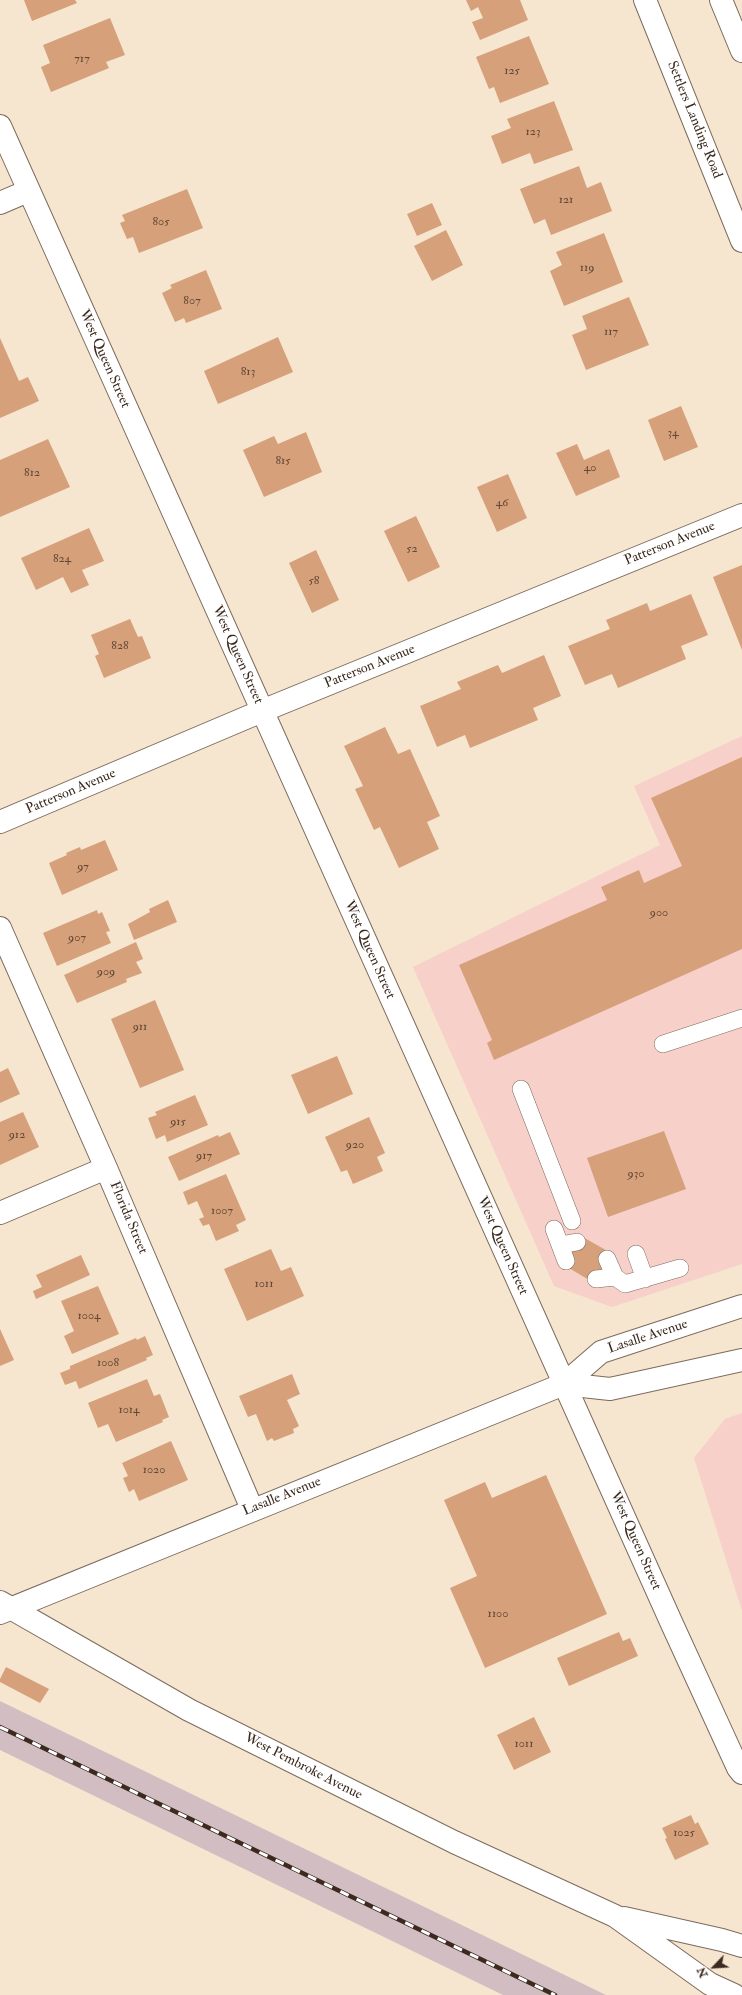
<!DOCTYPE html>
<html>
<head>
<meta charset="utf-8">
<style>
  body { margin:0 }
  #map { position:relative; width:742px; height:1995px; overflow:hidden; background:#f6e5cf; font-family:"IM FELL Double Pica",serif }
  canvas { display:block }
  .north { position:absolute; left:694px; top:1947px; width:40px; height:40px; -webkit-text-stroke:3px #fff; paint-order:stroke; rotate:245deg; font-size:11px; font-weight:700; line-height:16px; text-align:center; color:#3b2a1e }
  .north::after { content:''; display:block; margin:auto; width:14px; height:18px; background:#3b2a1e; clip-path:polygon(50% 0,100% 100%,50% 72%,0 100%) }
</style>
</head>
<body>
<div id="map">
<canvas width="742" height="1995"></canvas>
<div class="north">N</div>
</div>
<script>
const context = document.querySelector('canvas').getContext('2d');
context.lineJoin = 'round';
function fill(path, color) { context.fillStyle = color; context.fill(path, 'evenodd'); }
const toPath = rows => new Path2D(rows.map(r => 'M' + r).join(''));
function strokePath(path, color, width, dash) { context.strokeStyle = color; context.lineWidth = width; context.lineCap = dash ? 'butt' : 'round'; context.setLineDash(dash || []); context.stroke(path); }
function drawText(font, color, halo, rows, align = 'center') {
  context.font = font + ' "IM FELL Double Pica",serif'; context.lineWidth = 3; context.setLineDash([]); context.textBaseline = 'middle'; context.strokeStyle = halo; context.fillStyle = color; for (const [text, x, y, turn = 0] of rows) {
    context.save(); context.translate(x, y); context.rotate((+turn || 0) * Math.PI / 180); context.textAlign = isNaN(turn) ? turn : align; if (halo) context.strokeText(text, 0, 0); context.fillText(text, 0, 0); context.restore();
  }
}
fill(toPath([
  [742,736,742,1264,612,1307,554,1286,413,967,660,845,634,786],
  [742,1413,742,1611,694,1458,725,1419]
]), '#f7d0ca');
fill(toPath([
  [0,1701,606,1995,503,1995,0,1750]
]), '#d2bec2');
fill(toPath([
  [24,0,75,0,77,3,32,21],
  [466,0,520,0,528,20,480,40,472,22,483,18,478,7,471,11],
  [110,18,125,55,106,62,109,68,51,92,41,67,50,63,43,45],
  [529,36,549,84,500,103,494,87,489,89,476,57],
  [554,101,573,150,534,164,530,153,502,164,491,136,511,128,507,119],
  [579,166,587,188,601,182,612,211,551,235,545,219,534,224,520,189],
  [187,189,203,228,139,253,133,237,127,239,120,223,125,221,122,215],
  [432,203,442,225,417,236,407,214],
  [446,230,463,265,432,281,414,246],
  [604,233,623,282,564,306,550,271,562,265,556,252],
  [206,270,222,309,186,323,184,318,175,322,162,293,172,288,170,285],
  [629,297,649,345,586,370,572,335,587,329,582,316],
  [278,337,293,372,218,404,204,371],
  [0,338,19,381,28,377,39,401,0,418],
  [681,406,698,447,664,461,648,420],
  [306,432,322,472,264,497,243,450,274,436,278,444],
  [48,439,70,487,0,517,0,460],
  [577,444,584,460,609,449,620,477,576,496,556,453],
  [508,474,527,518,497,532,477,487],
  [416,516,440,567,408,582,384,531],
  [89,528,104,561,82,570,89,585,71,593,63,577,36,590,21,558],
  [316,550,339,600,312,613,289,563],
  [742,565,742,650,713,577],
  [691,594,708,635,681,646,686,659,618,688,612,674,585,685,568,646,610,629,606,620,647,603,650,611],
  [130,619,138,637,142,636,151,658,104,678,95,656,99,654,91,635],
  [544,655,561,696,533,708,538,720,470,748,465,735,437,747,420,706,461,689,457,682,498,665,502,673],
  [385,727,398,754,410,749,440,816,427,822,439,849,399,868,380,827,374,830,355,789,363,786,344,746],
  [742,757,742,949,494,1060,487,1043,492,1040,459,965,607,900,601,887,639,870,644,883,682,866,651,798],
  [105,840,118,870,62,895,49,863,67,855,66,853,80,847,81,850],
  [168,900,177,922,134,940,128,924,150,912,149,909],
  [97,910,98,914,102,912,110,931,106,932,111,943,57,966,43,933],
  [136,942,143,959,136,962,142,973,126,979,127,982,77,1003,64,975],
  [155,1000,184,1070,140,1088,111,1019],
  [337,1056,353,1094,308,1114,291,1075],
  [8,1068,20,1094,0,1103,0,1072],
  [195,1095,208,1125,167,1142,165,1135,156,1139,148,1118,157,1115,155,1112],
  [23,1112,39,1147,0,1165,0,1122],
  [369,1117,385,1153,377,1157,383,1171,353,1184,347,1170,341,1172,325,1137],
  [664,1131,686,1189,608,1217,587,1158],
  [230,1132,240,1154,179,1181,168,1157,218,1135,219,1137],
  [226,1174,246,1220,236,1225,239,1231,216,1241,209,1224,203,1226,199,1219,204,1217,197,1201,188,1205,183,1192],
  [581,1236,611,1253,594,1283,564,1265],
  [271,1249,281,1271,291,1267,304,1296,247,1321,224,1269],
  [81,1255,90,1275,36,1299,33,1291,42,1287,36,1275],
  [98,1286,119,1334,72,1354,64,1336,74,1331,61,1301],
  [0,1329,14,1360,0,1366],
  [145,1336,153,1355,146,1358,147,1360,79,1389,76,1381,65,1385,60,1373,70,1369,70,1366,136,1338,137,1340],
  [292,1374,300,1394,287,1400,299,1426,293,1429,294,1433,274,1441,272,1438,267,1441,256,1414,248,1417,239,1396],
  [147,1379,154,1396,160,1394,169,1417,162,1420,163,1422,116,1442,108,1424,98,1428,88,1403],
  [171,1441,188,1480,139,1501,134,1489,129,1492,123,1478,128,1476,122,1463],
  [546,1475,607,1614,485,1668,450,1588,477,1576,444,1500,485,1482,492,1498],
  [619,1632,623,1641,630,1638,638,1656,569,1686,557,1658],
  [6,1667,49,1689,40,1703,0,1682,0,1679],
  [534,1717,551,1752,514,1770,497,1735],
  [691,1815,695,1824,698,1822,709,1844,675,1860,665,1839,667,1838,662,1828]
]), '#d6a07b');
const lane = toPath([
  [663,1044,742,1018],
  [521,1089,572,1221],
  [554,1229,560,1245],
  [636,1254,645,1279],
  [566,1261,560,1245,577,1242],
  [615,1277,625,1284,680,1268],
  [596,1279,615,1277,607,1259]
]);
const street = toPath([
  [0,126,672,1624,738,1768,742,1773],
  [0,203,28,191],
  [0,822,262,711,742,515],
  [0,928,106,1168,252,1509],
  [0,1213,106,1168]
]);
const secondary = toPath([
  [645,0,742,241],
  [721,0,742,51],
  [564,1384,610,1389,742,1360],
  [0,1602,189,1710,454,1842,615,1916,710,1984,734,1995],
  [0,1613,564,1384,601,1352,742,1306],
  [624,1918,722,1940,742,1946]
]);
strokePath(lane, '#7c6b5c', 18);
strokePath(street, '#7c6b5c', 24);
strokePath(secondary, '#7c6b5c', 24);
strokePath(lane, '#fff', 17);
strokePath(street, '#fff', 22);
strokePath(secondary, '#fff', 22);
const rail = toPath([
  [0,1727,555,1995]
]);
strokePath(rail, '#3b2a1e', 4.5);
strokePath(rail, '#fff', 3, [9]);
drawText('12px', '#624835', null, [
  ["717",82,59],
  ["125",512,71],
  ["123",533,132],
  ["121",566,200],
  ["805",161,222],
  ["119",587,268],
  ["807",192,301],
  ["117",611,332],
  ["813",248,372],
  ["34",673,433],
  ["815",283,461],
  ["40",590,468],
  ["812",32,473],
  ["46",502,503],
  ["52",412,549],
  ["824",62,559],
  ["58",314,581],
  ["828",120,646],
  ["97",83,867],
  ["900",659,913],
  ["907",77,938],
  ["909",106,972],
  ["911",140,1027],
  ["915",178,1122],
  ["912",17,1135],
  ["920",355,1145],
  ["917",204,1156],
  ["930",636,1174],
  ["1007",222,1211],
  ["1011",264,1284],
  ["1004",89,1316],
  ["1008",108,1363],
  ["1014",129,1410],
  ["1020",154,1470],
  ["1100",498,1614],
  ["1011",524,1744],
  ["1025",684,1833]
]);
drawText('14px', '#3b2a1e', '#fff', [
  ["Settlers Landing Road",694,120,68],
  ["West Queen Street",104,359,66],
  ["Patterson Avenue",670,544,-22],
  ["West Queen Street",237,655,66],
  ["Patterson Avenue",370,667,-22],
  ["Patterson Avenue",71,792,-23],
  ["West Queen Street",369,950,66],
  ["Florida Street",128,1218,67],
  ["West Queen Street",502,1246,66],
  ["Lasalle Avenue",648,1337,-18],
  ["Lasalle Avenue",282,1497,-22],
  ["West Queen Street",635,1541,66],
  ["West Pembroke Avenue",303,1767,27]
]);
</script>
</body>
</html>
